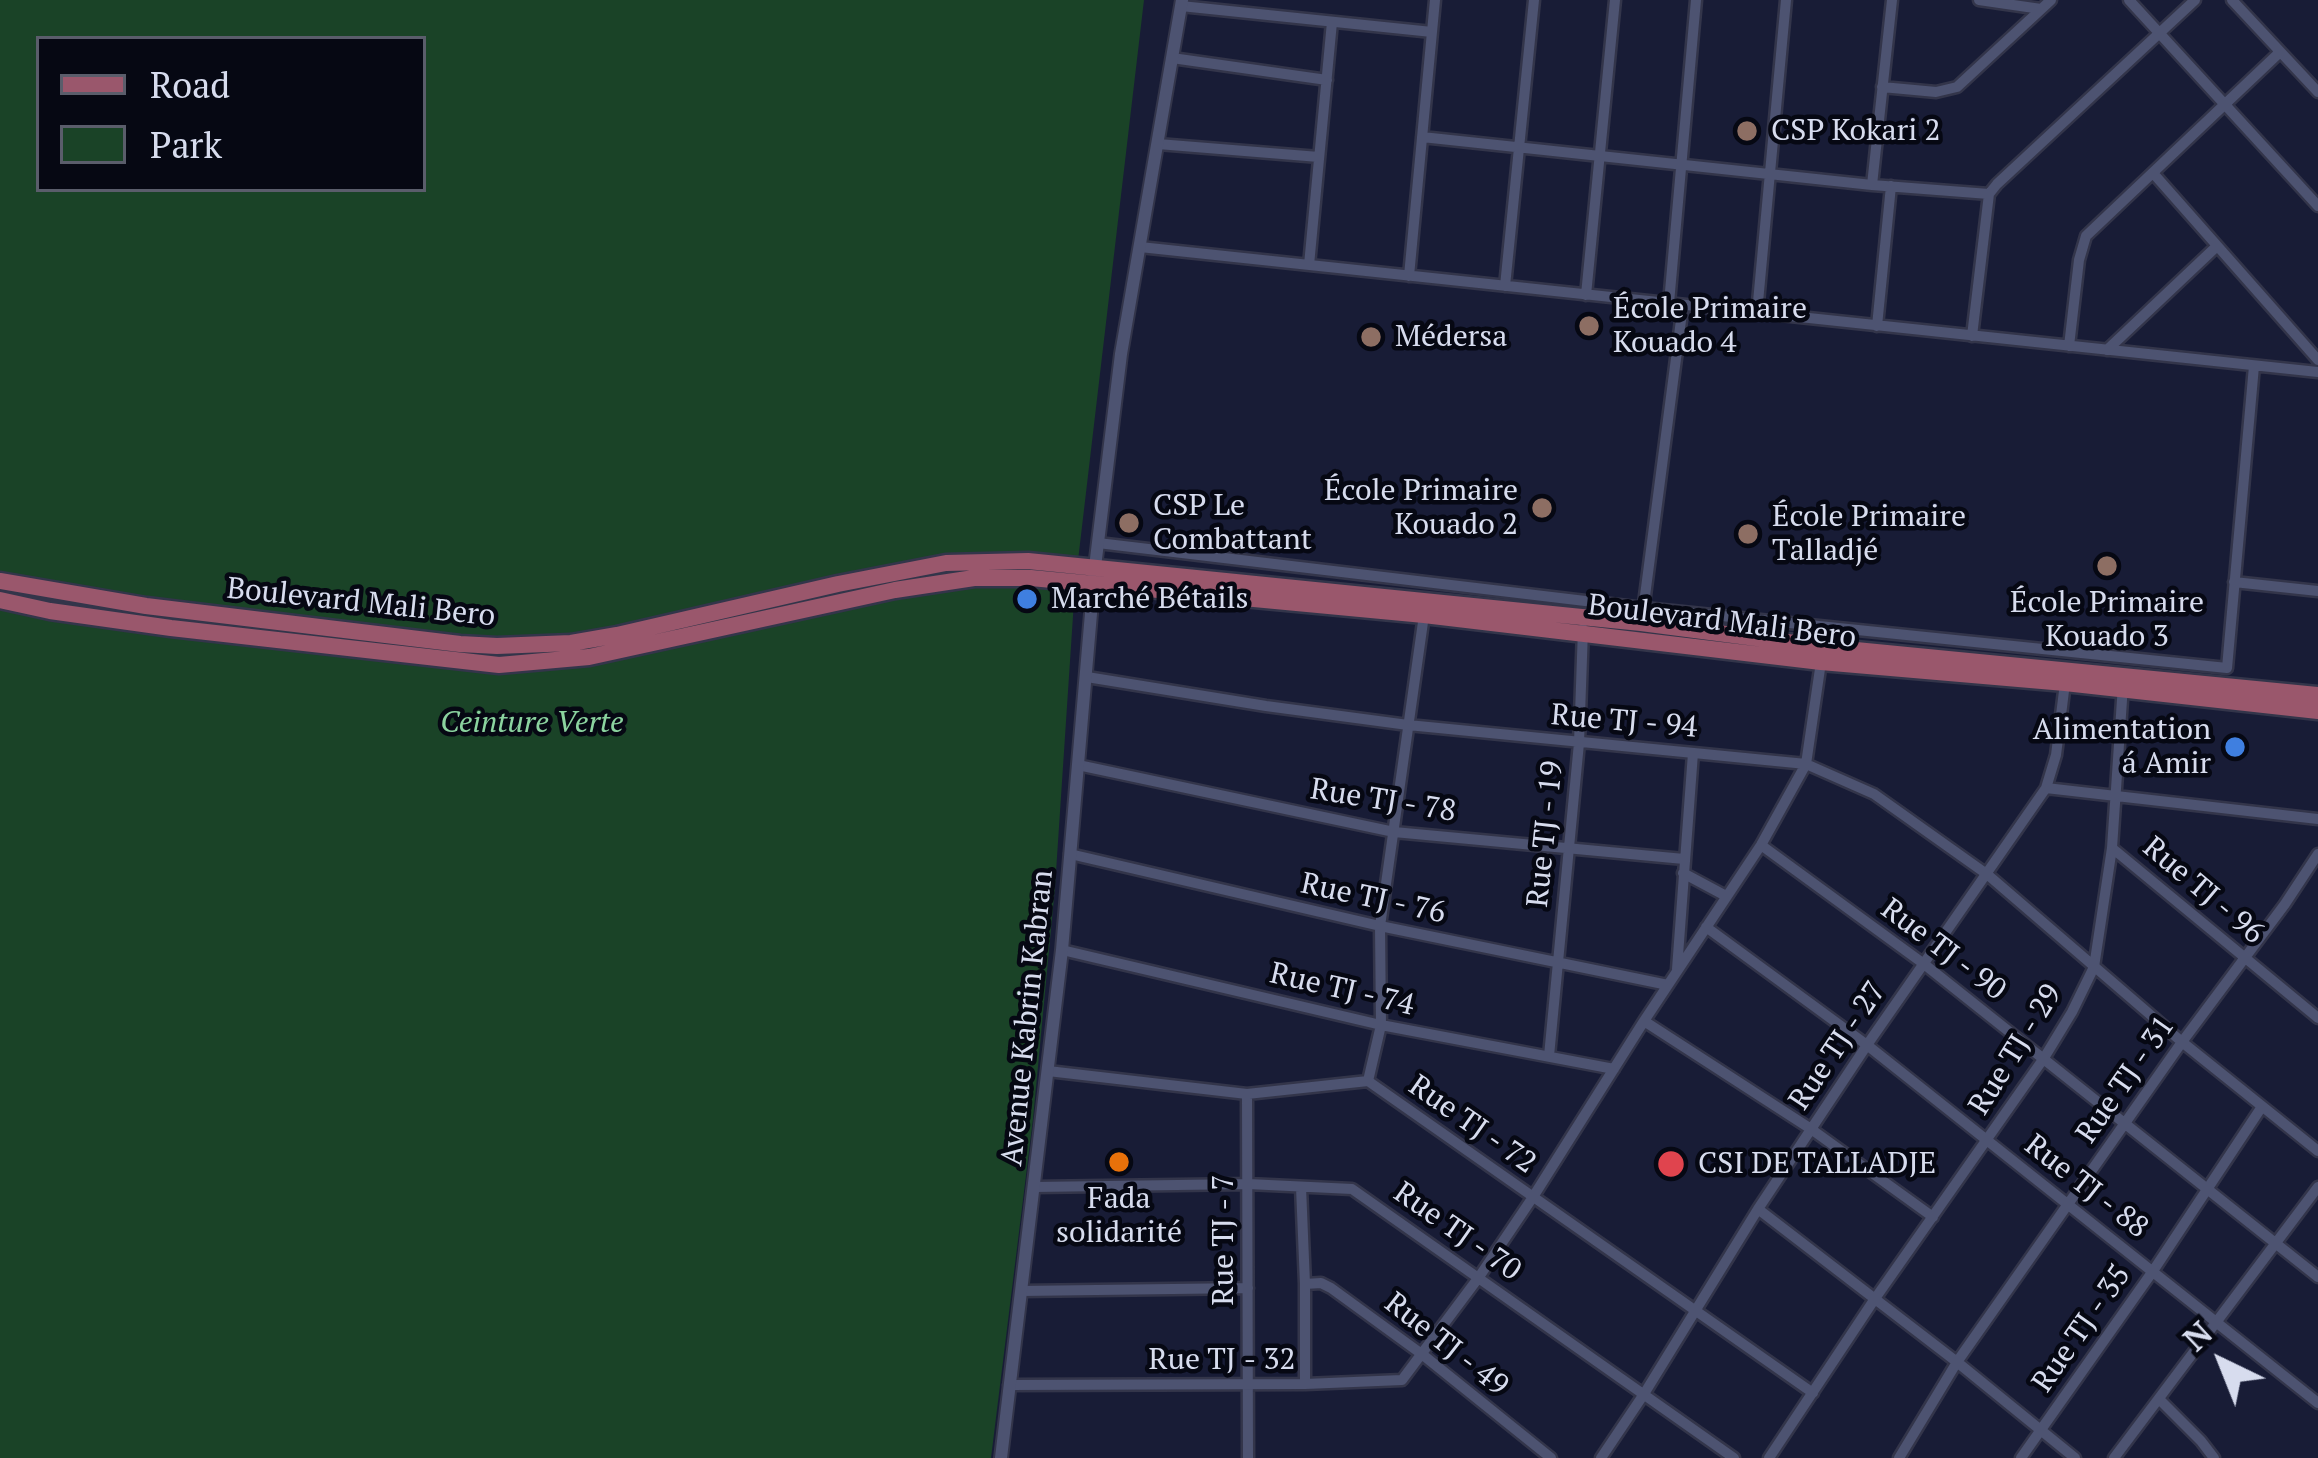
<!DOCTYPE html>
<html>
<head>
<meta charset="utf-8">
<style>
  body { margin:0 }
  #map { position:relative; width:2318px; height:1458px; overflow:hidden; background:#181c36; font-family:"PT Serif",serif }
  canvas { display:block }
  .legend { position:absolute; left:36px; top:36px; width:390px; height:156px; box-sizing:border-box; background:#060813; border:3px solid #5a5d6b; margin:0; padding:15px 21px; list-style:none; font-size:36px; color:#d7dcee }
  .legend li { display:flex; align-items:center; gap:24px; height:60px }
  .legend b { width:60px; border:3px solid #5a5d6b }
  .north { position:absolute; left:2162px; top:1302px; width:120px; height:120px; -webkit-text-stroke:9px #060813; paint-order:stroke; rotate:317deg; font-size:33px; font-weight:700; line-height:48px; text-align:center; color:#d7dcee }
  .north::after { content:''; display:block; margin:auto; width:42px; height:54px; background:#d7dcee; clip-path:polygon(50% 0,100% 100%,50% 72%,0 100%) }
</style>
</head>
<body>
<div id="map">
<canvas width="2318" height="1458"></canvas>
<ul class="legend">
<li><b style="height:15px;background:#9a576c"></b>Road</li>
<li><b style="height:33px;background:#1a4327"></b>Park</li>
</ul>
<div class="north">N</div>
</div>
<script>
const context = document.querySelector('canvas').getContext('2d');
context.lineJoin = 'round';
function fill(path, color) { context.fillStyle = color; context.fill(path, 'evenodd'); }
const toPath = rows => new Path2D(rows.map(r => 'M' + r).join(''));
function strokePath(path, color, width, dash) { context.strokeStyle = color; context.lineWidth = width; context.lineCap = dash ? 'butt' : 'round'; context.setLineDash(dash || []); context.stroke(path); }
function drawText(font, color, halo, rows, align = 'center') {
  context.font = font + ' "PT Serif",serif'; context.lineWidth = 9; context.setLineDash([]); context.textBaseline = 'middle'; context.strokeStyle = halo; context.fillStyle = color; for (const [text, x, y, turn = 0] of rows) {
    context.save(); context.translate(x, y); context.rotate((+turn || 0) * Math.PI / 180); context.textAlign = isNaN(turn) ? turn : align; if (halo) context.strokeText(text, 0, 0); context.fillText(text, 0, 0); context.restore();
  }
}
fill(toPath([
  [0,0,1144,0,1075,586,1055,887,1033,1119,991,1458,0,1458],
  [39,39,423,39,423,189,39,189]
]), '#1a4327');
const minor = toPath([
  [1979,0,2041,9],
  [2129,0,2318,206],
  [2232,0,2318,92],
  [1181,6,1432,32],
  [1172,58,1327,80],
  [1882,87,1936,92,1957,87,2051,0],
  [1422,137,1872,185,1989,194],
  [1158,144,1319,157],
  [2153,173,2318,360],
  [1872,185,1892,0],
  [1140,247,2318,372],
  [1309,265,1332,22],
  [1409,276,1435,0],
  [1505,286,1534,0],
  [1586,295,1615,0],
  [1669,303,1696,0],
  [1757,313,1786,0],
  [1877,326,1891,186],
  [1972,336,1989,194,1997,184,2195,0],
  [2069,346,2079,260,2086,236,2280,52],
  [2107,350,2217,246],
  [1098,543,1644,608,2227,668,2254,366],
  [2234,582,2318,591],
  [1643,611,1683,305],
  [1087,677,1266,706,1408,725,1806,764,1874,794,1988,875,2182,1042,2318,1151],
  [1078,765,1394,832,1684,859],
  [2046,788,2318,819],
  [1761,845,1924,964,2318,1277],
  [2112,848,2318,1018],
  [1070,854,1380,926,1668,985],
  [1683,873,1726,896],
  [1706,927,1867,1045,2318,1403],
  [1062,950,1381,1025,1614,1069],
  [1677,969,1693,753],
  [1644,1021,1811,1129,1933,1217],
  [1549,1056,1579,743,1583,629],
  [1048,1071,1247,1094,1368,1081,1813,1393],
  [1368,1081,1381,1025,1380,926,1424,615],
  [1247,1094,1248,1458],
  [1034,1187,1248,1184,1352,1189,1734,1458],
  [1301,1187,1305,1284,1305,1384],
  [1758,1209,1957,1362,2075,1458],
  [1305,1284,1321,1283,1331,1288,1423,1355,1551,1458],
  [1021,1291,1248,1288],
  [1009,1385,1305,1384,1402,1380,1479,1277,1533,1197,1644,1021,1761,845,1806,764,1821,662],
  [2159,1399,2201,1441,2214,1458],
  [1601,1458,1644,1394,1758,1209,1867,1045,2046,788,2056,755,2065,683],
  [1769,1458,1874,1300,2044,1058,2072,1012,2094,967,2112,848,2123,685],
  [1899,1458,1957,1362,2182,1042,2285,904,2318,854],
  [2021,1458,2153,1271,2261,1108],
  [2114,1458,2318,1187]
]);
const tertiary = toPath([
  [1001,1458,1062,950,1095,567,1121,354,1182,0]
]);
const primary = toPath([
  [0,581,146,606,460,644,497,646,571,643,617,635,838,584,946,563,1028,561,1641,623,1825,647,2318,695],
  [0,600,50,611,171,628,499,665,589,657,895,590,974,578,1031,578,1424,615,1821,662,2065,683,2318,711]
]);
strokePath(minor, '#33354a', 15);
strokePath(tertiary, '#33354a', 16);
strokePath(primary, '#33354a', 21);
strokePath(minor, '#4d5371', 10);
strokePath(tertiary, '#4d5371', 12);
strokePath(primary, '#9a576c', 16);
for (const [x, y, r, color] of [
  [1747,131,12,"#8d6e63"],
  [1589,326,12,"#8d6e63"],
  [1371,337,12,"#8d6e63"],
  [1542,508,12,"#8d6e63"],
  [1129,523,12,"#8d6e63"],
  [1748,534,12,"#8d6e63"],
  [2107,566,12,"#8d6e63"],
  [1027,599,12,"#3f7fe0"],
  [2235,747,12,"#3f7fe0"],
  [1119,1162,12,"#e8710a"],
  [1671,1164,15,"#e0444e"]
]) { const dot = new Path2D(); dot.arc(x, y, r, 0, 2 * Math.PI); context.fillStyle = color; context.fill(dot); strokePath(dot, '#060813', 4.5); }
drawText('30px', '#d7dcee', '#060813', [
  ["CSP Kokari 2",1771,131],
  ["École Primaire",1613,309],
  ["Kouado 4",1613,343],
  ["Médersa",1395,337],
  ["École Primaire",1518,491,"right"],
  ["Kouado 2",1518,525,"right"],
  ["CSP Le",1153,506],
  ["Combattant",1153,540],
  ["École Primaire",1772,517],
  ["Talladjé",1772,551],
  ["Marché Bétails",1051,599],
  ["École Primaire",2107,603,"center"],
  ["Kouado 3",2107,637,"center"],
  ["Alimentation",2211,730,"right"],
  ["á Amir",2211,764,"right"],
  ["CSI DE TALLADJE",1698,1164],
  ["Fada",1119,1199,"center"],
  ["solidarité",1119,1233,"center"]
], 'left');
drawText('30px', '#d7dcee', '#060813', [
  ["Boulevard Mali Bero",361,603,6],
  ["Boulevard Mali Bero",1722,622,7],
  ["Rue TJ - 94",1624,722,5],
  ["Rue TJ - 78",1383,801,9],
  ["Rue TJ - 19",1546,834,-84],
  ["Rue TJ - 96",2203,891,40],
  ["Rue TJ - 76",1373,899,12],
  ["Rue TJ - 90",1943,950,37],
  ["Rue TJ - 74",1342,990,13],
  ["Avenue Kabrin Kabran",1028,1018,-84],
  ["Rue TJ - 27",1838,1046,-56],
  ["Rue TJ - 29",2016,1050,-58],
  ["Rue TJ - 31",2126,1080,-55],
  ["Rue TJ - 72",1472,1125,35],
  ["Rue TJ - 88",2086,1187,38],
  ["Rue TJ - 70",1457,1232,35],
  ["Rue TJ - 7",1224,1240,-90],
  ["Rue TJ - 35",2082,1329,-55],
  ["Rue TJ - 49",1446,1345,38],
  ["Rue TJ - 32",1222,1360]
]);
drawText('italic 30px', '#8bd39f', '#060813', [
  ["Ceinture Verte",532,723]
]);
</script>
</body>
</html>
